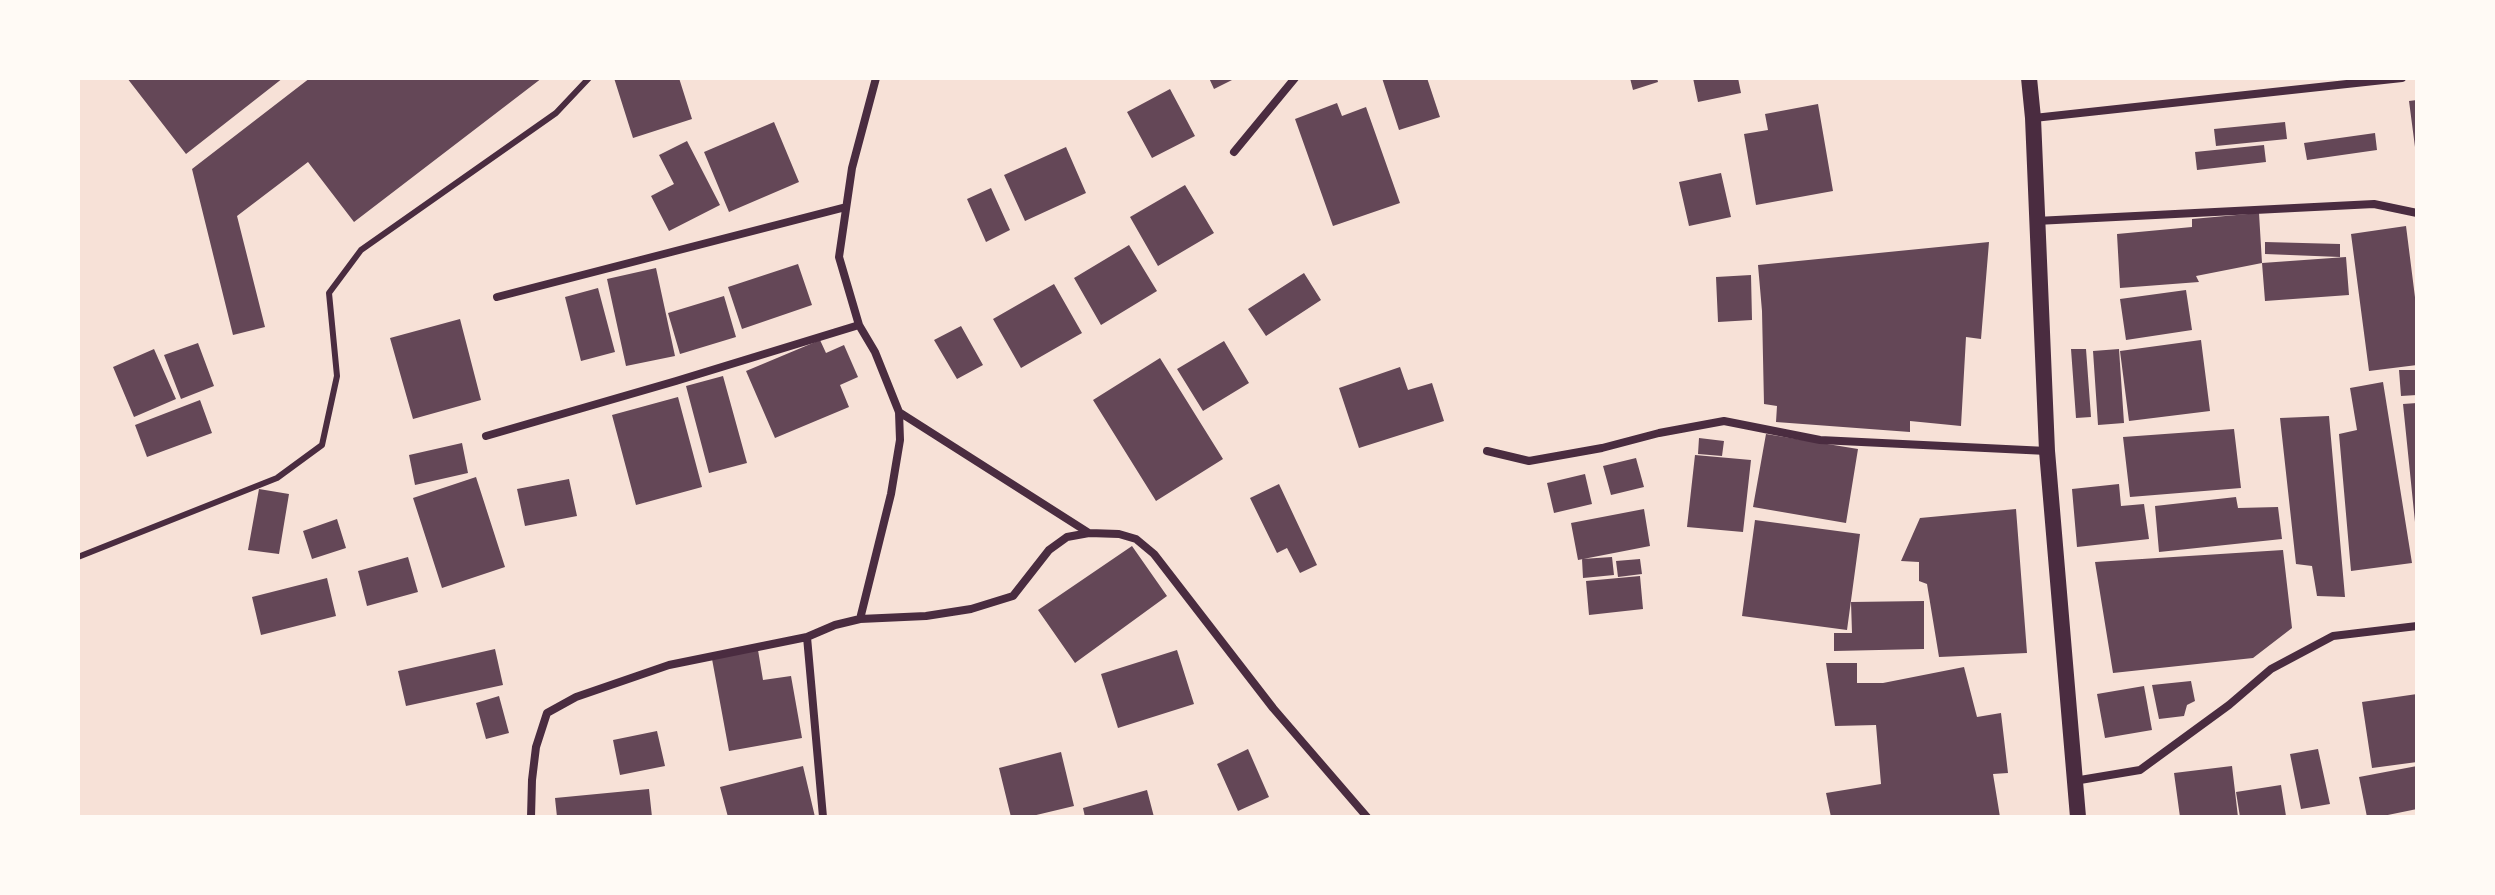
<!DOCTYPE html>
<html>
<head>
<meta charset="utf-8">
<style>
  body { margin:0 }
  #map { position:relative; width:2495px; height:895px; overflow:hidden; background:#f7e1d7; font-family:"Fira Sans Condensed",sans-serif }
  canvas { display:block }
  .frame { position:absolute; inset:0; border:80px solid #fffaf5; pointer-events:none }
</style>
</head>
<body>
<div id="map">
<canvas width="2495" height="895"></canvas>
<div class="frame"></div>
</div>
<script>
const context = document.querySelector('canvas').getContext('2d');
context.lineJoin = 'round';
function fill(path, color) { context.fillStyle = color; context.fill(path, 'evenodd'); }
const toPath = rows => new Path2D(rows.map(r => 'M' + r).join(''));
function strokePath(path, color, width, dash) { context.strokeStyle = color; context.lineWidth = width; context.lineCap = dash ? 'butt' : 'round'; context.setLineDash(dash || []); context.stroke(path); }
fill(toPath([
  [127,78,283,78,186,154],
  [310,78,542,78,354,222,308,162,237,216,265,327,233,335,192,169],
  [614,78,679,78,692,119,633,138],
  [1209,78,1236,78,1214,89],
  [1382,78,1427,78,1440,117,1399,130],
  [1630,78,1657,78,1658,82,1633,90],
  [1693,78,1738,78,1741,93,1698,102],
  [1170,89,1195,136,1152,158,1127,112],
  [2417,100,2417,147,2415,147,2409,101],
  [1337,103,1342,116,1366,107,1400,203,1333,226,1295,119],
  [1818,104,1833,191,1756,205,1744,134,1768,130,1765,114],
  [774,122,799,182,729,212,704,152],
  [2285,122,2287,139,2216,146,2214,129],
  [2375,133,2377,150,2307,160,2304,143],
  [687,141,720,205,669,231,651,196,674,184,659,155],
  [2264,145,2266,162,2197,170,2195,152],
  [1066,147,1086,193,1025,221,1004,175],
  [1721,173,1731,217,1689,226,1679,182],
  [1185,185,1214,233,1158,266,1130,217],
  [991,188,1010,230,986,242,967,199],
  [2259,213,2262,263,2196,276,2199,282,2120,288,2117,234,2192,227,2192,219],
  [2406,226,2417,313,2417,365,2369,371,2351,234],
  [1989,242,1981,339,1966,337,1961,426,1910,421,1910,432,1776,422,1777,406,1764,404,1762,311,1758,265],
  [2265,242,2340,244,2340,257,2265,254],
  [1129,245,1157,291,1101,325,1074,278],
  [2346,257,2349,295,2265,301,2262,263],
  [798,264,812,305,742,329,728,287],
  [656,268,675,356,626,366,607,279],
  [1304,273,1321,300,1266,336,1248,309],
  [1751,275,1752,320,1718,322,1716,277],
  [1054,284,1082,333,1021,368,993,319],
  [598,288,615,352,581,361,565,297],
  [2186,290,2192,330,2126,340,2120,299],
  [724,296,736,337,680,354,668,313],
  [460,319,481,400,413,419,390,338],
  [961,326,983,365,957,379,934,340],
  [820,340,826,353,844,345,858,377,840,385,849,407,775,438,746,371],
  [2201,340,2210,411,2129,421,2120,351],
  [1224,341,1249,383,1203,411,1177,369],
  [198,343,214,386,181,399,164,355],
  [154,349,176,399,134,417,113,367],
  [2071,349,2086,349,2091,417,2076,418],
  [2119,349,2124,423,2098,425,2093,351],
  [1160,358,1223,459,1156,501,1093,400],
  [1400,367,1408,390,1432,383,1444,421,1359,448,1339,388],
  [2399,370,2417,370,2417,395,2401,396],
  [723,376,747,463,709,473,686,386],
  [2383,382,2412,563,2351,571,2339,434,2357,430,2350,388],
  [678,397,702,487,636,505,612,415],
  [200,400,212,433,147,457,135,425],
  [2417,403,2417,522,2415,522,2403,404],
  [2329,416,2345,597,2317,596,2312,566,2296,564,2280,418],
  [2234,429,2241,488,2130,497,2123,437],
  [1766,434,1858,449,1846,523,1753,507],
  [1699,438,1724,441,1722,456,1698,454],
  [462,443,468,473,415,485,409,455],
  [1695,455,1751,460,1743,532,1687,527],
  [1636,458,1644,487,1611,495,1603,466],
  [1585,474,1592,504,1554,513,1547,483],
  [476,477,505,567,442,588,413,498],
  [569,479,577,516,525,526,517,489],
  [1279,484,1317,565,1300,573,1287,548,1277,553,1250,498],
  [2119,484,2121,506,2144,504,2149,539,2077,547,2072,489],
  [259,489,289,494,279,554,248,550],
  [2236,497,2238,508,2278,507,2282,539,2159,552,2155,506],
  [1644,509,1650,546,1578,560,1571,523],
  [2016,509,2027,653,1939,657,1927,584,1919,581,1919,562,1901,561,1920,518],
  [337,519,346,548,312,559,303,531],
  [1755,520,1860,534,1847,630,1742,616],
  [1132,546,1167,596,1075,663,1038,610],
  [2283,550,2292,628,2253,658,2113,673,2095,562],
  [408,557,418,592,367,606,358,571],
  [1612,557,1614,575,1583,578,1582,559],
  [1640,559,1642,574,1618,577,1616,561],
  [1640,576,1643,609,1589,615,1586,581],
  [327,578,336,616,261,635,252,597],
  [1924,601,1924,649,1834,651,1834,633,1852,633,1851,602],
  [495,649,503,685,406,706,398,671],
  [758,650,763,680,791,676,802,738,729,751,712,659],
  [1177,650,1194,704,1118,728,1101,674],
  [1826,663,1857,663,1857,683,1883,683,1964,667,1977,717,2001,713,2008,773,1993,774,2000,817,1831,817,1826,793,1881,784,1876,725,1835,726],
  [2191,681,2195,701,2187,705,2184,716,2159,719,2152,685],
  [2144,686,2152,730,2105,738,2097,694],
  [2417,694,2417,762,2372,768,2362,702],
  [499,696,509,733,486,739,476,703],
  [657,731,665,766,620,775,613,740],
  [1248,749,1269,797,1238,811,1217,764],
  [2318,749,2330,804,2301,809,2290,754],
  [1061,752,1074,806,1028,817,1011,817,999,768],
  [803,766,815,817,728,817,720,787],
  [2232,766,2238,817,2180,817,2174,773],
  [2417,766,2417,809,2378,817,2367,817,2359,777],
  [2281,785,2286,816,2240,817,2236,792],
  [649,789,652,817,557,817,555,798],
  [1147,790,1154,817,1085,817,1083,808]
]), '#644757');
strokePath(toPath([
  [78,557,277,478,322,445,337,376,329,293,361,250,556,113,589,78]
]), '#4a2c40', 6);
strokePath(toPath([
  [2034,118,2402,78],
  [1234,152,1295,78],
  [2036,221,2374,204,2417,213],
  [497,297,846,207],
  [486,436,676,381,859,325],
  [1487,451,1529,461,1602,448,1659,433,1724,421,1820,440,2047,451],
  [1089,533,1119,534,1136,539,1154,554,1273,708,1367,817],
  [860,619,891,494,900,440,899,412,875,352,859,325,839,257,852,168,876,78],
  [807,637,823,817],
  [2074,781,2140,770,2229,705,2271,669,2333,636,2417,626],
  [531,817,532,780,536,747,547,713,576,697,669,665,807,637,835,625,860,619,926,616,971,609,1013,596,1049,550,1067,537,1089,533,899,412]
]), '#4a2c40', 8);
strokePath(toPath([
  [2029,78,2033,118,2047,451,2078,817]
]), '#4a2c40', 16);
</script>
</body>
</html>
